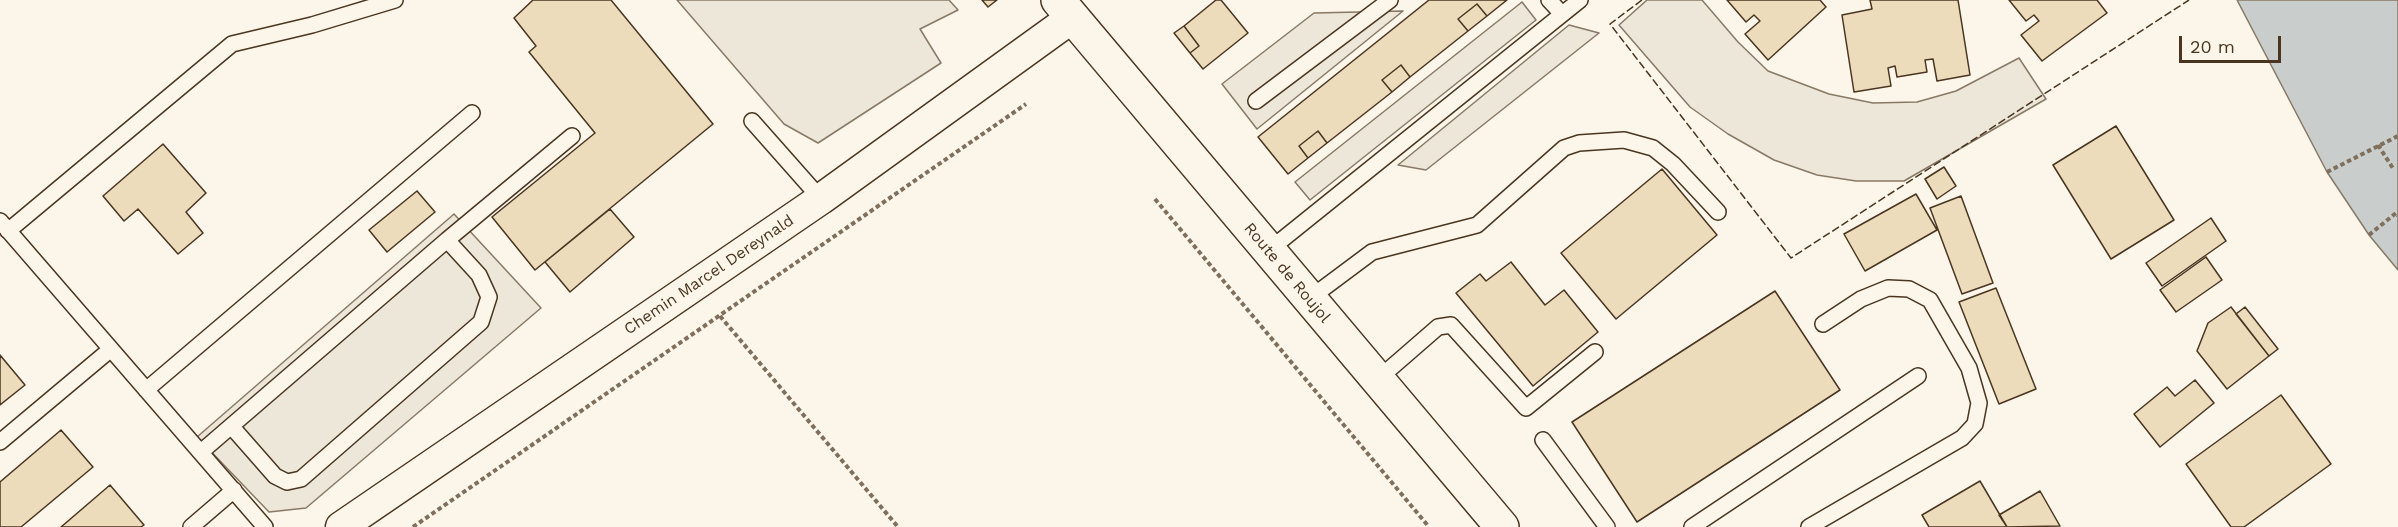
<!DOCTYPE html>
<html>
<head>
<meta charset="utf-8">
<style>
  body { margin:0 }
  #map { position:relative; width:2398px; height:527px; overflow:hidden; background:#fbf6e9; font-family:"Work Sans",sans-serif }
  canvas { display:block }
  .scale { position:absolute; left:2179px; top:36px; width:102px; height:27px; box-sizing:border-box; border:3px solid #4a3520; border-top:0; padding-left:8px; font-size:18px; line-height:21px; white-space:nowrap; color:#4a3520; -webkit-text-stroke:4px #fbf6e9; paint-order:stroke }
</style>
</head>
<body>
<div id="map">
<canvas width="2398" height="527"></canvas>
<div class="scale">20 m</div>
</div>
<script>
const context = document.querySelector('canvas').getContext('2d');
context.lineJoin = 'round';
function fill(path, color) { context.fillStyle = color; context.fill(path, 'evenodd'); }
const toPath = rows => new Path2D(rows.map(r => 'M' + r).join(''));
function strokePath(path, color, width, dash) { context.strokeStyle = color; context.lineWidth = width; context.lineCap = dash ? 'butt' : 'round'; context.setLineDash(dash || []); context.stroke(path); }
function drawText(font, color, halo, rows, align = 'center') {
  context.font = font + ' "Work Sans",sans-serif'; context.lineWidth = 4.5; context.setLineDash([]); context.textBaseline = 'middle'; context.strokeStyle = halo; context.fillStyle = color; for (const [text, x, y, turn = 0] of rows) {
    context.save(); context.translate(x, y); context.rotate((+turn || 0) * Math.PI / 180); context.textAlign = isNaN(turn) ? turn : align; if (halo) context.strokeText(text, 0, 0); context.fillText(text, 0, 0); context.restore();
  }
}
const parking = toPath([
  [677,0,949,0,958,10,920,29,941,63,818,143,784,124,677,0],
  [1647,0,1702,0,1738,42,1768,71,1829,94,1873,103,1917,102,1956,91,2019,58,2046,99,1904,181,1856,181,1817,175,1774,160,1728,134,1690,107,1619,25,1647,0],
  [1522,2,1536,20,1310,200,1295,182,1522,2],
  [1403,11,1257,129,1222,84,1314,13,1403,11],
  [1569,25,1599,33,1426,170,1398,165,1569,25],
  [454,214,541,308,306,508,269,512,197,437,454,214]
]);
fill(parking, '#ede7d9');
strokePath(parking, '#887966', 1.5);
const water = toPath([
  [2237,0,2398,0,2398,270,2369,235,2327,172,2237,0]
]);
fill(water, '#c9cecd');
strokePath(water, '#887966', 1.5);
const building = toPath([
  [533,0,611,0,713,124,535,270,492,217,595,133,529,52,536,46,514,18,533,0],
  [982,0,997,0,988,7,982,0],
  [1216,0,1221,0,1248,33,1203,69,1190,53,1199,46,1184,26,1216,0],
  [1429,0,1507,0,1487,16,1477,4,1458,19,1468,31,1410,77,1401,65,1382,80,1392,92,1327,143,1318,131,1299,146,1308,158,1288,174,1258,137,1429,0],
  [1727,0,1820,0,1826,7,1768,60,1745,34,1760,21,1754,15,1746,22,1727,0],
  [1870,0,1958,0,1970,75,1937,81,1933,59,1925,60,1927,72,1897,77,1895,66,1888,68,1891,86,1854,92,1842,15,1872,9,1870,0],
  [2009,0,2097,0,2107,13,2042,61,2021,35,2039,21,2034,15,2026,21,2009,0],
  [1477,4,1487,16,1468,31,1458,19,1477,4],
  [1184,26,1199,46,1190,53,1174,33,1184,26],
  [1401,65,1410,77,1392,92,1382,80,1401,65],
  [2116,126,2174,220,2111,259,2053,165,2116,126],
  [1318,131,1327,143,1308,158,1299,146,1318,131],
  [163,144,206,193,186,212,203,233,178,254,138,209,124,221,103,196,163,144],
  [1944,167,1956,186,1937,199,1925,179,1944,167],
  [1662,169,1717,235,1616,319,1561,253,1662,169],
  [417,191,435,212,387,252,369,230,417,191],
  [1916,194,1937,230,1865,271,1844,234,1916,194],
  [1961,196,1993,283,1962,294,1930,208,1961,196],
  [610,209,634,237,570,292,545,262,610,209],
  [2211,218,2226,241,2162,286,2146,263,2211,218],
  [2206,257,2222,280,2176,312,2160,290,2206,257],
  [1511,262,1545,305,1564,290,1598,332,1533,386,1456,293,1480,274,1486,281,1511,262],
  [1996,288,2036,389,1999,404,1959,302,1996,288],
  [1775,291,1840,390,1637,522,1572,422,1775,291],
  [2231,307,2269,356,2227,389,2197,351,2208,323,2231,307],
  [2245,307,2278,349,2269,356,2236,314,2245,307],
  [0,355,25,385,0,405,0,355],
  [2195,380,2214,403,2160,447,2134,414,2167,387,2175,396,2195,380],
  [2281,395,2331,464,2244,527,2231,527,2186,464,2281,395],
  [61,430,93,467,21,527,0,527,0,482,61,430],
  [1980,481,2007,527,1929,527,1922,515,1980,481],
  [110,485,144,525,141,527,61,527,110,485],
  [2040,491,2060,526,2007,527,1999,515,2040,491]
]);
fill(building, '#ecdcbc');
strokePath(building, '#4a3520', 1.5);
const service = toPath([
  [1549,0,1562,14],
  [1256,101,1390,0],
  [752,121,821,199],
  [0,221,265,527],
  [8,231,232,44,312,25,395,0],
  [447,240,572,136],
  [1268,251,1580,0],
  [1309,299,1372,252,1477,225,1564,148,1579,143,1624,140,1653,148,1673,164,1718,212],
  [1377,380,1438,327,1451,325,1526,408,1595,352],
  [146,390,472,113],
  [1543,440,1607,527],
  [0,442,111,349],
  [201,452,447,240,479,275,489,297,481,322,301,479,287,482,275,476,232,427],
  [191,527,234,490],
  [1692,527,1918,376],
  [1809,527,1962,438,1975,424,1979,403,1969,368,1930,300,1909,289,1888,288,1861,299,1823,324]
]);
const minor = toPath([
  [341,527,821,199,1073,17]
]);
const primary = toPath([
  [1058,0,1502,527]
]);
strokePath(service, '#4a3520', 18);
strokePath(minor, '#4a3520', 33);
strokePath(primary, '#4a3520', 36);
strokePath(toPath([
  [2378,145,2394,170],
  [2327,172,2398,136],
  [1155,199,1429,527],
  [2369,235,2396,213,2398,216],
  [720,316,898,527],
  [413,527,1026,104]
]), '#7f6f5c', 4, [4.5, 3]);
strokePath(service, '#fbf6e9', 15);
strokePath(minor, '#fbf6e9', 30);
strokePath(primary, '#fbf6e9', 33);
strokePath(toPath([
  [1642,0,1610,24,1791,258,2189,0]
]), '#4a3520', 1.5, [8, 3]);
drawText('16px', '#4a3520', '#fbf6e9', [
  ["Route de Roujol",1287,273,50],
  ["Chemin Marcel Dereynald",709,275,-34]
]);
</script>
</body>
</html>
